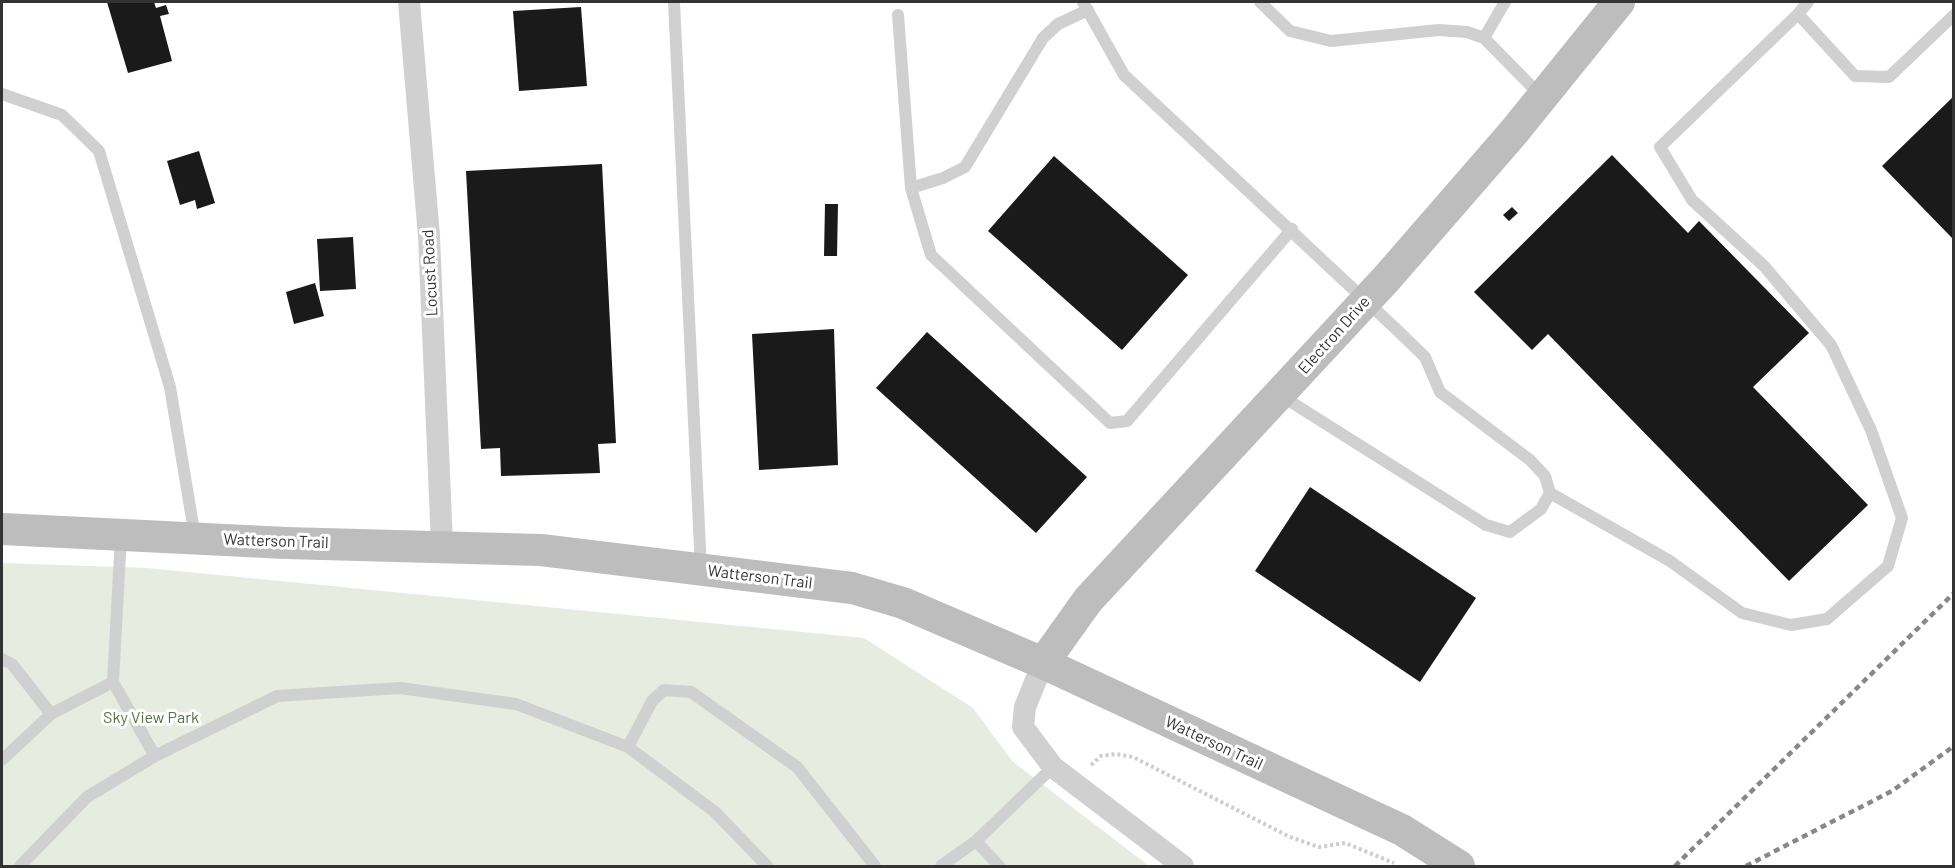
<!DOCTYPE html>
<html>
<head>
<meta charset="utf-8">
<style>
  body { margin:0 }
  #map { position:relative; width:1955px; height:868px; overflow:hidden; background:#fff; font-family:Barlow,sans-serif }
  canvas { display:block }
  .frame { position:absolute; inset:0; border:3px solid #333; pointer-events:none }
</style>
</head>
<body>
<div id="map">
<canvas width="1955" height="868"></canvas>
<div class="frame"></div>
</div>
<script>
const context = document.querySelector('canvas').getContext('2d');
context.lineJoin = 'round';
function fill(path, color) { context.fillStyle = color; context.fill(path, 'evenodd'); }
const toPath = rows => new Path2D(rows.map(r => 'M' + r).join(''));
function strokePath(path, color, width, dash) { context.strokeStyle = color; context.lineWidth = width; context.lineCap = dash ? 'butt' : 'round'; context.setLineDash(dash || []); context.stroke(path); }
function drawText(font, color, halo, rows, align = 'center') {
  context.font = font + ' Barlow,sans-serif'; context.lineWidth = 6; context.setLineDash([]); context.textBaseline = 'middle'; context.strokeStyle = halo; context.fillStyle = color; for (const [text, x, y, turn = 0] of rows) {
    context.save(); context.translate(x, y); context.rotate((+turn || 0) * Math.PI / 180); context.textAlign = isNaN(turn) ? turn : align; if (halo) context.strokeText(text, 0, 0); context.fillText(text, 0, 0); context.restore();
  }
}
fill(toPath([
  [2,563,147,568,864,638,973,708,1012,761,1149,866,2,866]
]), '#e6ecdf');
fill(toPath([
  [107,2,154,2,156,8,166,5,169,14,160,16,172,61,128,73],
  [581,7,587,86,519,91,513,11],
  [1954,96,1954,240,1882,166],
  [199,151,215,203,197,209,195,200,180,205,167,161],
  [1612,155,1688,233,1699,221,1809,333,1753,387,1868,505,1789,581,1548,334,1532,350,1474,292],
  [1054,156,1188,275,1122,350,988,231],
  [602,164,616,443,598,444,600,473,501,476,500,448,481,449,466,171],
  [825,204,838,204,837,256,824,256],
  [1512,207,1518,213,1509,221,1503,215],
  [353,237,356,289,320,291,317,239],
  [315,283,324,316,294,324,286,292],
  [834,329,838,465,759,470,752,334],
  [927,332,1087,477,1036,533,876,388],
  [1310,487,1476,598,1420,682,1255,571]
]), '#1a1a1a');
strokePath(toPath([
  [1091,765,1101,756,1116,754,1133,757,1290,837,1319,847,1345,843,1394,863]
]), '#cdcdcd', 4, [3, 3]);
strokePath(toPath([
  [674,2,701,569],
  [1083,2,1124,75,1396,329,1425,357,1440,392,1530,460,1545,476,1550,493,1541,509,1510,532,1486,525,1280,395],
  [1260,2,1290,31,1331,41,1439,30,1467,32,1484,38,1542,97],
  [1808,2,1798,14,1855,76,1889,77,1954,15],
  [898,15,911,188,931,255,1110,423,1127,421,1292,229],
  [1484,38,1505,2],
  [2,94,62,115,99,151,170,387,195,537],
  [911,188,943,178,965,167,1043,38,1058,24,1088,10],
  [1550,493,1670,561,1742,613,1791,625,1827,619,1888,566,1902,518,1871,430,1831,345,1764,266,1692,200,1660,147,1798,14],
  [2,659,12,664,51,714,113,682,155,756],
  [113,682,121,536],
  [628,747,715,812,767,866],
  [2,760,51,714],
  [976,841,999,866],
  [20,866,87,797,155,756,277,696,400,688,516,704,628,747,652,701,664,690,691,692,797,767,875,866],
  [941,866,976,841,1053,767]
]), '#d0d0d0', 12);
strokePath(toPath([
  [409,2,429,236,442,545],
  [1043,663,1025,707,1023,727,1053,767,1183,866]
]), '#d0d0d0', 22);
strokePath(toPath([
  [2,529,286,543,541,550,852,588,903,603,1043,663,1402,830,1459,866],
  [1043,663,1088,600,1387,278,1513,133,1619,2]
]), '#bdbdbd', 32);
strokePath(toPath([
  [1675,866,1954,593],
  [1746,866,1892,791,1954,746]
]), '#888', 4.5, [6, 4.5]);
drawText('16px', '#333', '#fff', [
  ["Locust Road",430,273,-93],
  ["Electron Drive",1334,335,-48],
  ["Watterson Trail",276,541,2],
  ["Watterson Trail",760,577,7],
  ["Watterson Trail",1214,743,25]
]);
drawText('16px', '#56703f', '#fff', [
  ["Sky View Park",151,718]
]);
</script>
</body>
</html>
